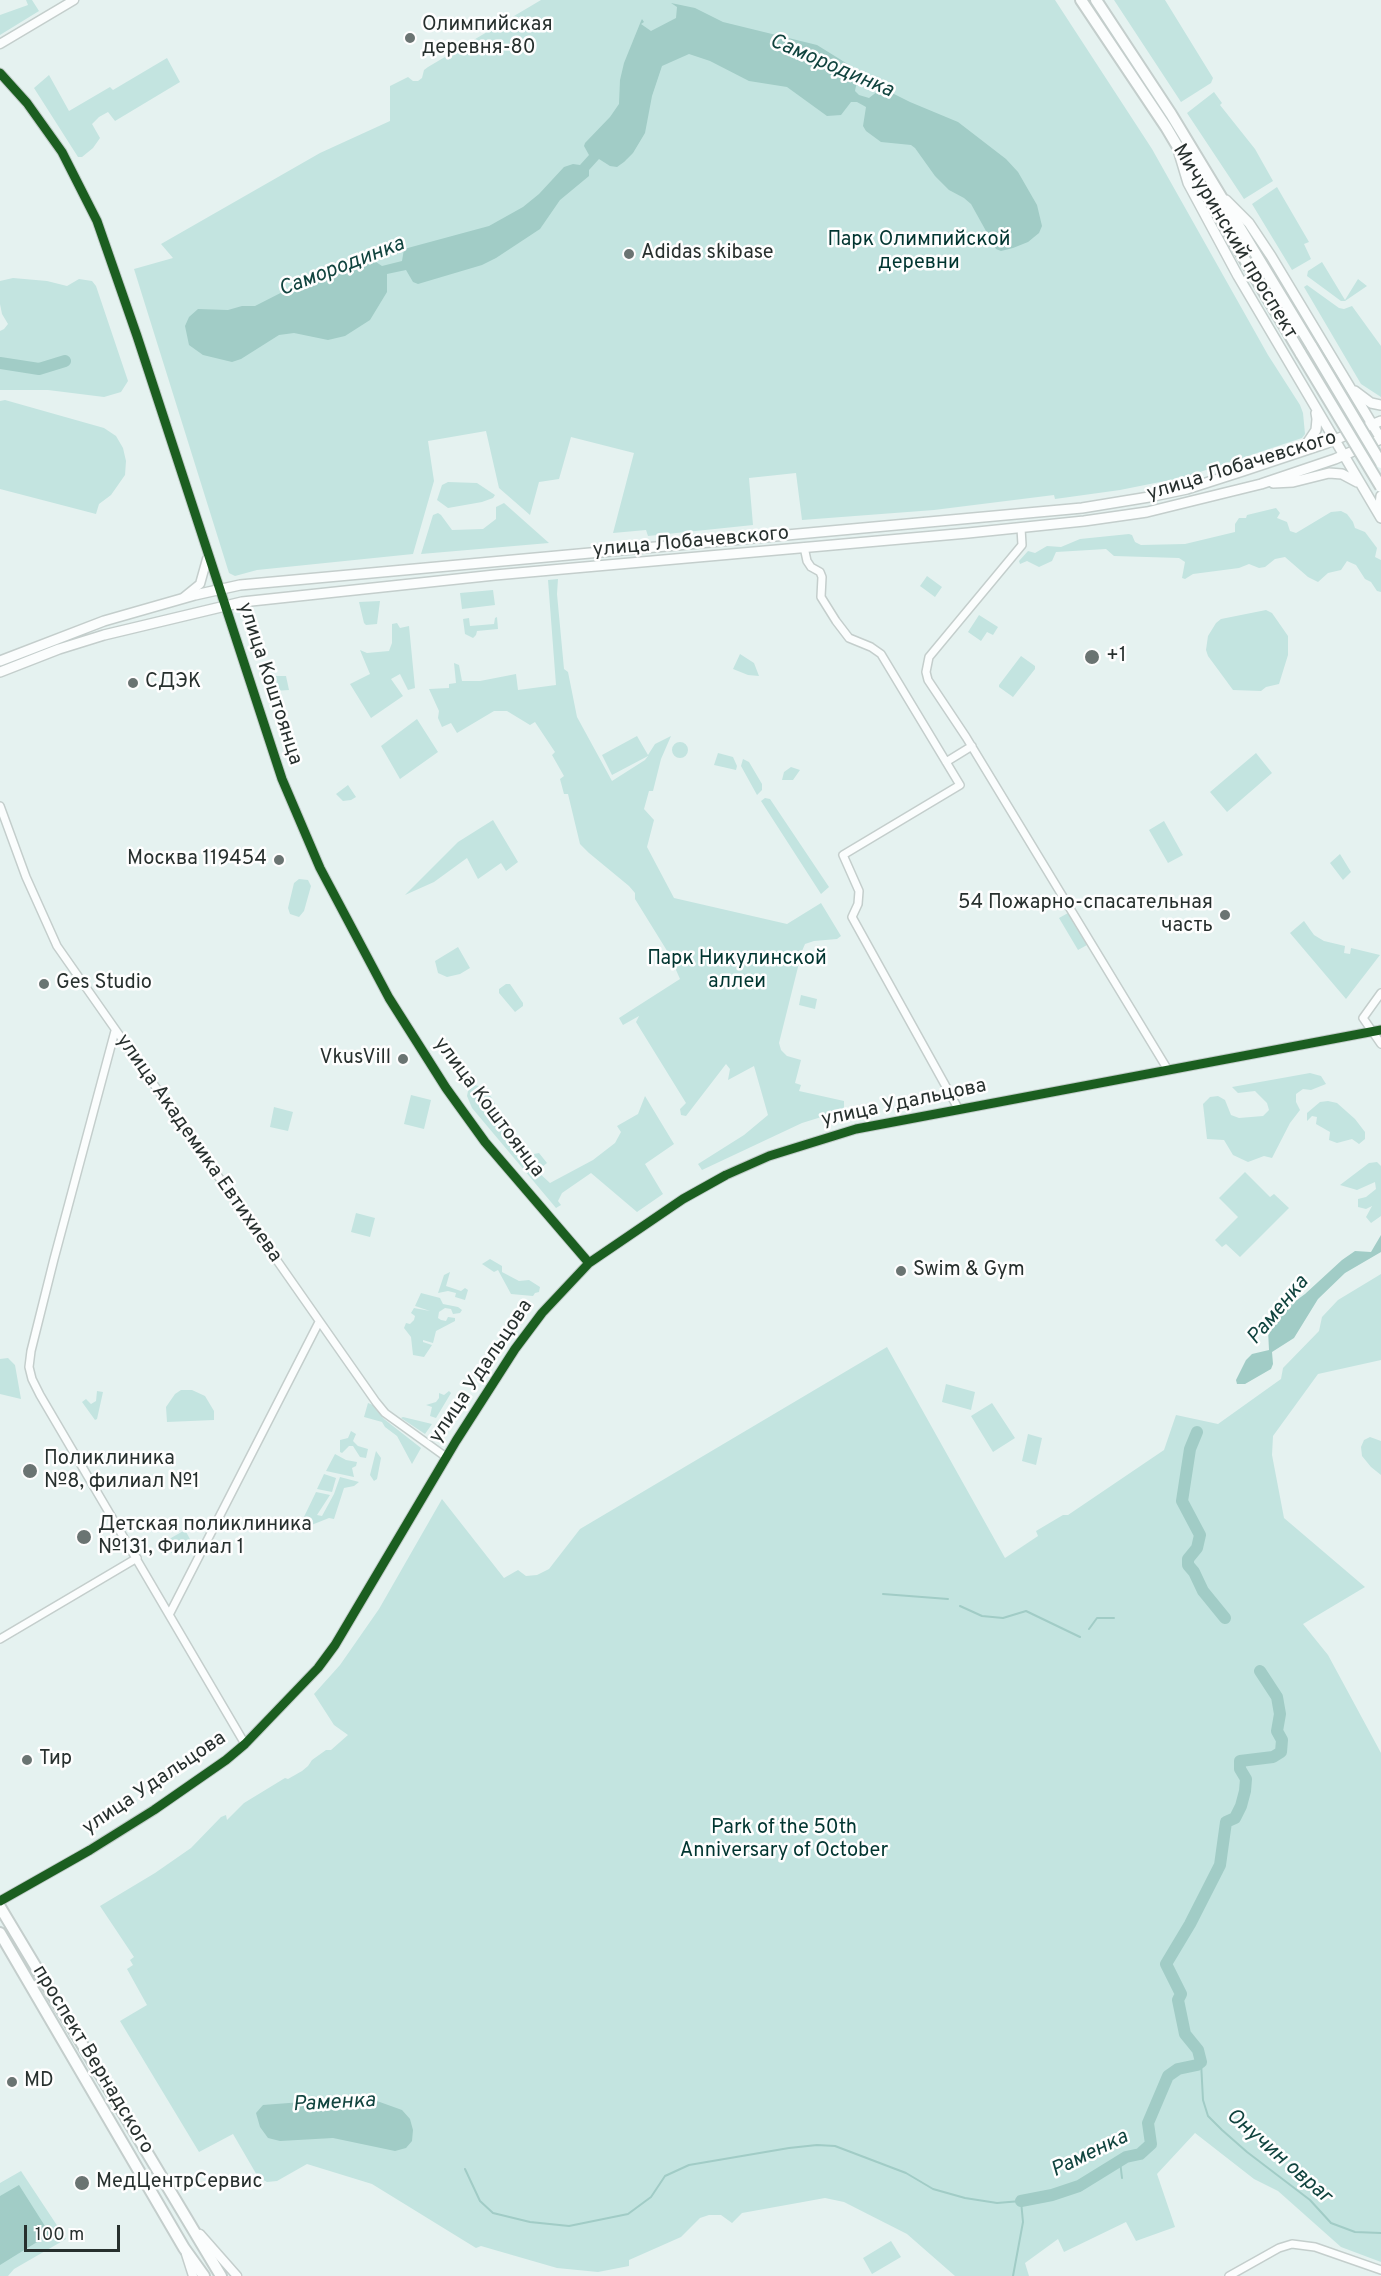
<!DOCTYPE html>
<html>
<head>
<meta charset="utf-8">
<style>
  body { margin:0 }
  #map { position:relative; width:1381px; height:2276px; overflow:hidden; background:#e5f2f0; font-family:Overpass,sans-serif }
  canvas { display:block }
  .scale { position:absolute; left:24px; top:2225px; width:96px; height:27px; box-sizing:border-box; border:3px solid #27302e; border-top:0; padding-left:8px; font-size:18px; line-height:21px; white-space:nowrap; color:#27302e; -webkit-text-stroke:4px #fefefe; paint-order:stroke }
</style>
</head>
<body>
<div id="map">
<canvas width="1381" height="2276"></canvas>
<div class="scale">100 m</div>
</div>
<script>
const context = document.querySelector('canvas').getContext('2d');
context.lineJoin = 'round';
function fill(path, color) { context.fillStyle = color; context.fill(path, 'evenodd'); }
const toPath = rows => new Path2D(rows.map(r => 'M' + r).join(''));
function strokePath(path, color, width, dash) { context.strokeStyle = color; context.lineWidth = width; context.lineCap = dash ? 'butt' : 'round'; context.setLineDash(dash || []); context.stroke(path); }
function drawText(font, color, halo, rows, align = 'center') {
  context.font = font + ' Overpass,sans-serif'; context.lineWidth = 5; context.setLineDash([]); context.textBaseline = 'middle'; context.strokeStyle = halo; context.fillStyle = color; for (const [text, x, y, turn = 0] of rows) {
    context.save(); context.translate(x, y); context.rotate((+turn || 0) * Math.PI / 180); context.textAlign = isNaN(turn) ? turn : align; if (halo) context.strokeText(text, 0, 0); context.fillText(text, 0, 0); context.restore();
  }
}
fill(toPath([
  [26,0,32,0,39,11,0,35,0,15,28,5],
  [541,0,1055,0,1152,149,1268,355,1300,405,1303,413,1305,434,1302,438,1185,477,1120,490,1055,499,1054,495,934,510,802,520,796,473,749,478,753,525,648,536,646,530,613,533,634,453,571,437,559,479,539,482,530,515,499,488,486,431,428,441,434,481,413,554,257,570,235,576,229,573,134,269,173,258,161,244,320,153,390,121,390,86,408,77,413,81,418,81,422,78,424,70,428,67],
  [1114,0,1165,0,1213,78,1211,83,1181,102],
  [167,58,180,82,115,121,108,112,99,117,92,124,100,138,93,148,82,157,78,157,34,88,49,75,69,111,110,87,113,90],
  [1214,92,1222,103,1220,105,1255,149,1273,181,1244,199,1187,113],
  [1277,187,1309,242,1304,244,1311,259,1292,270,1252,204],
  [1322,262,1345,300,1358,279,1367,286,1345,301,1341,301,1307,276,1308,271],
  [13,278,47,281,67,286,79,279,92,281,96,286,128,381,121,392,104,397,48,390,0,390,0,331,4,329,8,324,2,314,0,304,0,281],
  [1307,285,1339,308,1344,309,1352,306,1381,346,1381,397,1361,384,1304,287],
  [5,400,104,428,116,436,123,448,126,461,125,475,111,495,99,504,96,514,0,489,0,401],
  [448,482,477,483,495,495,493,498,482,502,448,508,437,500,442,485],
  [504,503,549,543,421,554,433,515,438,513,441,515,452,530,483,529,496,519,496,507],
  [1276,508,1280,513,1277,518,1287,522,1290,531,1296,533,1331,512,1341,511,1347,514,1353,522,1355,528,1365,532,1377,548,1375,557,1381,560,1381,592,1377,591,1371,582,1365,579,1356,565,1347,561,1341,570,1328,573,1318,582,1308,577,1285,557,1275,559,1265,567,1259,568,1249,564,1239,568,1193,574,1185,579,1182,578,1185,562,1179,558,1114,556,1106,549,1056,552,1052,561,1039,567,1027,561,1020,564,1019,561,1028,551,1035,553,1047,546,1061,547,1080,539,1129,534,1132,535,1135,542,1141,545,1185,544,1235,532,1235,524,1239,518,1246,518,1247,515],
  [927,576,942,587,935,597,920,586],
  [558,579,557,594,564,669,568,672,577,717,612,781,645,760,648,756,612,775,602,755,637,736,648,755,655,744,671,736,661,759,653,791,649,791,644,809,654,820,647,847,674,898,787,924,821,903,841,936,837,939,814,941,805,944,802,951,779,1043,781,1050,787,1056,801,1060,795,1083,801,1085,799,1091,844,1101,844,1110,802,1123,702,1170,698,1164,744,1135,768,1115,754,1066,728,1080,730,1069,726,1064,686,1116,681,1115,680,1109,686,1103,636,1022,639,1016,623,1025,619,1018,680,979,669,954,635,899,635,893,629,886,589,853,580,844,568,794,564,794,560,779,564,776,552,755,555,752,535,722,530,725,507,711,494,711,457,733,451,723,442,727,438,718,439,711,429,689,449,688,449,684,456,683,454,663,459,665,462,681,480,681,516,674,518,690,556,685,548,580],
  [493,590,495,605,462,609,460,593],
  [380,601,377,624,366,625,364,623,359,602],
  [1266,610,1272,613,1288,636,1288,655,1279,684,1266,687,1261,691,1233,690,1208,656,1206,650,1208,636,1216,623,1221,619],
  [979,615,998,627,993,635,987,632,981,641,968,632],
  [497,617,498,629,477,631,476,635,473,638,465,634,463,619,469,618,470,626,494,624,495,618],
  [397,623,400,628,409,626,415,688,408,690,400,674,391,679,403,696,371,718,350,684,370,674,360,650,367,653,389,651,392,643,392,624],
  [740,654,754,663,759,676,748,675,733,669],
  [1021,656,1035,666,1035,669,1013,697,999,687,999,685],
  [273,676,286,676,289,690,274,691],
  [417,719,438,752,400,779,381,746],
  '672 750a8 8 0 1 1 16 0a8 8 0 1 1-16 0Z',
  [718,753,733,757,737,766,736,770,714,765],
  [1256,753,1272,773,1227,812,1210,792],
  [743,759,749,762,762,784,762,790,757,795,741,766],
  [791,767,800,770,793,780,782,780,784,772],
  [348,785,356,797,351,800,343,801,336,794],
  [765,798,770,799,829,887,821,894,761,801],
  [493,820,518,862,506,871,501,863,478,879,467,858,434,882,405,895,458,842],
  [1164,821,1183,855,1168,863,1149,830],
  [1340,854,1351,872,1343,880,1330,863],
  [299,879,308,880,311,886,304,911,299,917,290,914,288,908,294,883],
  [1068,913,1087,945,1078,950,1059,918],
  [1304,921,1314,935,1324,941,1345,946,1344,953,1350,954,1351,948,1380,955,1346,999,1290,933],
  [458,947,470,968,460,974,447,977,438,973,435,961],
  [506,984,510,984,523,1003,523,1006,515,1012,499,993,499,989],
  [801,995,817,999,815,1009,799,1005],
  [1310,1073,1321,1076,1326,1084,1311,1090,1303,1089,1296,1094,1296,1102,1300,1110,1290,1123,1272,1158,1264,1156,1248,1162,1233,1155,1224,1140,1207,1139,1203,1104,1210,1097,1218,1096,1225,1100,1231,1115,1239,1118,1263,1116,1269,1110,1267,1103,1255,1091,1238,1093,1232,1087],
  [475,1085,486,1088,527,1160,534,1154,539,1153,547,1163,537,1171,550,1183,593,1160,615,1143,621,1132,617,1126,638,1114,645,1096,674,1144,645,1164,663,1194,637,1212,591,1173,562,1193,558,1201,561,1205,556,1208,472,1108,467,1096,468,1091],
  [411,1095,431,1100,424,1129,404,1124],
  [1328,1101,1337,1103,1355,1119,1365,1132,1365,1139,1359,1144,1352,1139,1337,1143,1329,1140,1330,1132,1316,1124,1317,1117,1312,1116,1307,1121,1307,1113,1320,1102],
  [274,1107,293,1112,288,1131,270,1127],
  [1377,1162,1381,1166,1381,1216,1371,1223,1366,1217,1372,1206,1366,1209,1358,1207,1358,1199,1366,1197,1376,1189,1375,1182,1357,1190,1340,1185,1369,1163],
  [1245,1172,1270,1197,1274,1194,1289,1208,1240,1257,1226,1244,1222,1247,1215,1240,1238,1217,1219,1198],
  [356,1213,375,1218,370,1237,351,1232],
  [490,1259,502,1266,502,1272,519,1281,529,1280,540,1287,539,1292,535,1293,533,1296,511,1294,498,1270,494,1272,482,1264],
  [450,1272,446,1286,461,1291,465,1288,468,1290,465,1300,455,1297,456,1293,448,1291,438,1293,444,1275],
  [1381,1274,1381,1360,1318,1374,1273,1436,1272,1455,1284,1518,1365,1587,1303,1624,1328,1655,1381,1753,1381,2262,1341,2247,1278,2191,1254,2179,1195,2133,1157,2174,1175,2227,1136,2241,1126,2222,1064,2252,1058,2239,1025,2263,1029,2276,955,2276,907,2234,844,2202,825,2198,742,2213,732,2223,721,2215,709,2215,700,2218,681,2237,629,2260,629,2266,598,2272,557,2268,481,2246,476,2248,372,2184,307,2164,277,2181,267,2182,258,2177,233,2134,199,2152,120,2021,147,2005,127,1969,133,1965,130,1960,134,1957,100,1906,155,1873,191,1848,221,1817,226,1815,227,1820,244,1803,285,1778,288,1779,302,1771,308,1766,312,1760,326,1750,331,1750,348,1735,334,1725,314,1694,340,1665,379,1609,442,1499,504,1578,518,1570,526,1576,537,1575,549,1569,580,1529,887,1347,1005,1558,1038,1536,1036,1531,1063,1515,1068,1515,1164,1450,1176,1415,1218,1424,1281,1379,1283,1368,1319,1331,1322,1317,1338,1300],
  [421,1293,440,1298,443,1304,458,1307,462,1310,460,1313,453,1314,451,1309,445,1308,439,1312,438,1318,441,1320,446,1321,448,1317,455,1318,455,1321,436,1331,433,1343,423,1340,423,1342,432,1345,424,1357,413,1355,411,1337,404,1328,406,1323,410,1324,414,1320,415,1316,411,1313,414,1308,430,1311,415,1306],
  [8,1358,15,1365,21,1399,0,1394,0,1359],
  [946,1384,975,1392,971,1410,942,1402],
  [181,1390,192,1390,205,1396,214,1411,214,1420,167,1422,166,1407,175,1394],
  [97,1391,103,1392,97,1419,95,1420,82,1402,86,1399,91,1404,96,1401],
  [449,1391,451,1393,436,1418,430,1416,432,1407,426,1405,436,1402,439,1398,439,1393,444,1395],
  [368,1403,373,1405,384,1419,421,1448,412,1464,397,1436,385,1427,382,1422,364,1417],
  [992,1403,1015,1438,993,1452,971,1416],
  [403,1417,432,1424,425,1434,401,1418],
  [351,1431,356,1434,353,1441,358,1446,368,1449,366,1458,360,1457,353,1446,349,1446,342,1453,340,1452,340,1440,348,1438],
  [1028,1434,1042,1438,1036,1465,1022,1461],
  [1370,1437,1381,1441,1381,1475,1371,1467,1362,1456,1361,1447,1364,1440],
  [376,1451,381,1458,377,1479,374,1481,370,1475],
  [335,1454,346,1460,357,1462,356,1466,352,1468,354,1477,326,1471],
  [324,1474,336,1478,332,1492,317,1489],
  [340,1477,359,1482,354,1486,344,1488,334,1519,329,1518,309,1526,309,1522,301,1523,316,1492,330,1495,317,1515,322,1516,334,1494],
  [185,1530,191,1541,171,1553,164,1542],
  [21,2171,66,2239,14,2269,8,2276,0,2276,0,2183],
  [891,2241,901,2257,872,2274,863,2258]
]), '#c3e4e0');
fill(toPath([
  [671,3,695,8,723,22,817,45,854,68,857,81,855,91,859,95,869,98,878,91,886,90,910,102,958,122,1006,159,1018,172,1037,205,1042,226,1039,233,1028,242,1013,248,1001,251,996,249,971,204,964,198,949,190,935,176,915,148,911,145,881,142,866,131,863,126,866,107,857,102,851,102,841,115,827,116,787,87,749,81,710,61,689,54,662,66,652,96,645,133,633,153,624,162,617,167,610,166,599,159,589,170,589,176,560,200,540,229,496,258,482,265,418,284,413,282,406,270,387,274,387,292,370,320,345,336,328,340,294,333,279,335,241,359,232,362,203,355,189,345,185,326,189,317,198,309,228,310,242,306,255,306,361,252,382,266,402,261,404,249,489,226,523,207,539,194,564,167,573,164,580,165,589,155,584,146,585,143,610,117,619,104,620,80,624,63,641,21,642,19,644,22,641,24,651,31,676,18,677,7],
  [1381,1235,1381,1252,1345,1273,1318,1299,1294,1338,1272,1352,1273,1364,1271,1369,1245,1384,1237,1384,1236,1380,1246,1360,1252,1354,1269,1350,1268,1330,1275,1316,1305,1294,1342,1260,1355,1251,1371,1252],
  [341,2099,377,2101,402,2110,410,2119,413,2130,412,2141,406,2148,395,2151,333,2138,280,2141,268,2138,260,2127,256,2113,263,2105],
  [19,2185,50,2234,0,2265,0,2196]
]), '#a1ccc6');
strokePath(toPath([
  [883,1594,948,1599],
  [960,1606,982,1616,1003,1618,1026,1611,1080,1637],
  [1089,1629,1097,1618,1114,1618],
  [1201,2062,1203,2100,1208,2116,1222,2130,1247,2152,1310,2200,1331,2223,1355,2232,1381,2233],
  [1120,2161,1122,2178],
  [465,2169,480,2201,493,2213,530,2222,569,2226,628,2214,651,2197,665,2176,689,2165,789,2148,817,2145,835,2146,906,2173,933,2189,965,2198,997,2203,1021,2201,1023,2222,1013,2276]
]), '#a1ccc6', 2);
strokePath(toPath([
  [0,363,39,369,65,361],
  [1197,1432,1190,1449,1182,1501,1200,1535,1197,1548,1188,1559,1188,1565,1194,1572,1203,1591,1225,1618],
  [1021,2201,1052,2195,1079,2186,1126,2157,1140,2154,1151,2144,1148,2123,1168,2076,1178,2069,1197,2065,1201,2062,1198,2050,1185,2034,1178,2000,1181,1994,1166,1964,1190,1924,1220,1865,1226,1822,1235,1818,1241,1806,1245,1791,1246,1779,1240,1769,1240,1761,1273,1757,1281,1752,1282,1740,1277,1731,1280,1714,1277,1697,1260,1671]
]), '#a1ccc6', 12);
const minor = toPath([
  [1021,528,1022,545,929,657,926,672,928,680,966,737,1168,1070],
  [804,547,807,561,811,567,820,572,822,577,821,597,836,621,849,638,871,647,881,654,960,785,843,855,859,891,858,904,852,917,959,1110],
  [946,762,972,746],
  [0,806,26,877,57,946,376,1402,385,1413,446,1457],
  [1381,993,1363,1018,1381,1044],
  [115,1031,54,1259,31,1351,29,1367,32,1379,40,1395,245,1744],
  [170,1613,319,1322],
  [0,1639,137,1558],
  [1229,2276,1279,2248,1292,2244,1315,2247,1381,2270]
]);
const tertiary = toPath([
  [0,44,74,0],
  [0,73,27,103,62,152,97,221,137,336,282,779,320,868,389,998,446,1088,485,1142,589,1263],
  [184,597,200,584,207,559],
  [0,1901,90,1850,154,1810,226,1760,245,1744,318,1668,335,1645,456,1441,515,1349,542,1313,589,1263,683,1199,726,1175,769,1156,856,1129,1381,1030],
  [200,2234,237,2276],
  [186,2254,193,2276]
]);
const secondary = toPath([
  [1179,153,1188,183,1238,276,1381,518],
  [1226,200,1249,223,1271,256,1381,439],
  [1355,391,1371,403,1381,405],
  [1302,451,1316,430,1317,419,1316,413],
  [1273,483,1293,482,1329,473,1342,474,1357,482],
  [1379,514,1381,496],
  [0,661,104,621,195,595,240,585,1082,508,1149,497,1187,489,1243,471,1327,443,1381,421],
  [0,672,59,649,104,635,242,602,495,575,968,533,1084,521,1147,512,1261,484,1335,459,1381,439]
]);
const primary = toPath([
  [1081,0,1166,127,1301,354],
  [1096,0,1171,114,1312,347],
  [0,1907,221,2276],
  [0,1933,184,2248,204,2276]
]);
strokePath(minor, '#c4cecc', 10);
strokePath(tertiary, '#c4cecc', 11);
strokePath(secondary, '#c4cecc', 12);
strokePath(primary, '#c4cecc', 14);
strokePath(minor, '#fbfdfd', 7);
strokePath(tertiary, '#fbfdfd', 8);
strokePath(secondary, '#fbfdfd', 9);
strokePath(primary, '#fbfdfd', 10);
const primaryBridge = toPath([
  [1312,347,1381,463],
  [1301,354,1381,487]
]);
strokePath(primaryBridge, '#c4cecc', 14, []);
strokePath(primaryBridge, '#fbfdfd', 10);
strokePath(toPath([
  [0,73,27,103,62,152,97,221,137,336,282,779,320,868,389,998,446,1088,485,1142,589,1263],
  [0,1901,90,1850,154,1810,226,1760,245,1744,318,1668,335,1645,456,1441,515,1349,542,1313,589,1263,683,1199,726,1175,769,1156,856,1129,1381,1030]
]), '#1b5e20', 9);
for (const [x, y, r, color] of [
  [410,38,6,"#6a7472"],
  [629,254,6,"#6a7472"],
  [1092,657,8,"#6a7472"],
  [133,683,6,"#6a7472"],
  [279,860,6,"#6a7472"],
  [1225,915,6,"#6a7472"],
  [44,984,6,"#6a7472"],
  [403,1059,6,"#6a7472"],
  [901,1271,6,"#6a7472"],
  [30,1471,8,"#6a7472"],
  [84,1537,8,"#6a7472"],
  [27,1760,6,"#6a7472"],
  [12,2082,6,"#6a7472"],
  [82,2183,8,"#6a7472"]
]) { const dot = new Path2D(); dot.arc(x, y, r, 0, 2 * Math.PI); context.fillStyle = color; context.fill(dot); strokePath(dot, '#fefefe', 2); }
drawText('20px', '#27302e', '#fefefe', [
  ["Олимпийская",422,26],
  ["деревня-80",422,49],
  ["Adidas skibase",641,254],
  ["+1",1106,657],
  ["СДЭК",145,683],
  ["Москва 119454",267,860,"right"],
  ["54 Пожарно-спасательная",1213,904,"right"],
  ["часть",1213,927,"right"],
  ["Ges Studio",56,984],
  ["VkusVill",391,1059,"right"],
  ["Swim & Gym",913,1271],
  ["Поликлиника",44,1460],
  ["№8, филиал №1",44,1483],
  ["Детская поликлиника",98,1526],
  ["№131, Филиал 1",98,1549],
  ["Тир",39,1760],
  ["MD",24,2082],
  ["МедЦентрСервис",96,2183]
], 'left');
drawText('20px', '#003530', '#fefefe', [
  ["Парк Олимпийской",919,241],
  ["деревни",919,264],
  ["Парк Никулинской",737,960],
  ["аллеи",737,983],
  ["Park of the 50th",784,1829],
  ["Anniversary of October",784,1852]
]);
drawText('20px', '#27302e', '#fefefe', [
  ["Мичуринский проспект",1234,242,59],
  ["улица Лобачевского",1242,467,-17],
  ["улица Лобачевского",691,543,-5],
  ["улица Коштоянца",269,684,72],
  ["улица Удальцова",904,1104,-12],
  ["улица Коштоянца",488,1108,53],
  ["улица Академика Евтихиева",198,1149,55],
  ["улица Удальцова",482,1372,-56],
  ["улица Удальцова",155,1784,-34],
  ["проспект Вернадского",92,2060,59]
]);
drawText('italic 21px', '#10433e', '#fefefe', [
  ["Самородинка",831,67,23],
  ["Самородинка",342,268,-21],
  ["Раменка",1279,1311,-50],
  ["Раменка",334,2104,-3],
  ["Раменка",1090,2155,-26],
  ["Онучин овраг",1278,2157,41]
]);
</script>
</body>
</html>
